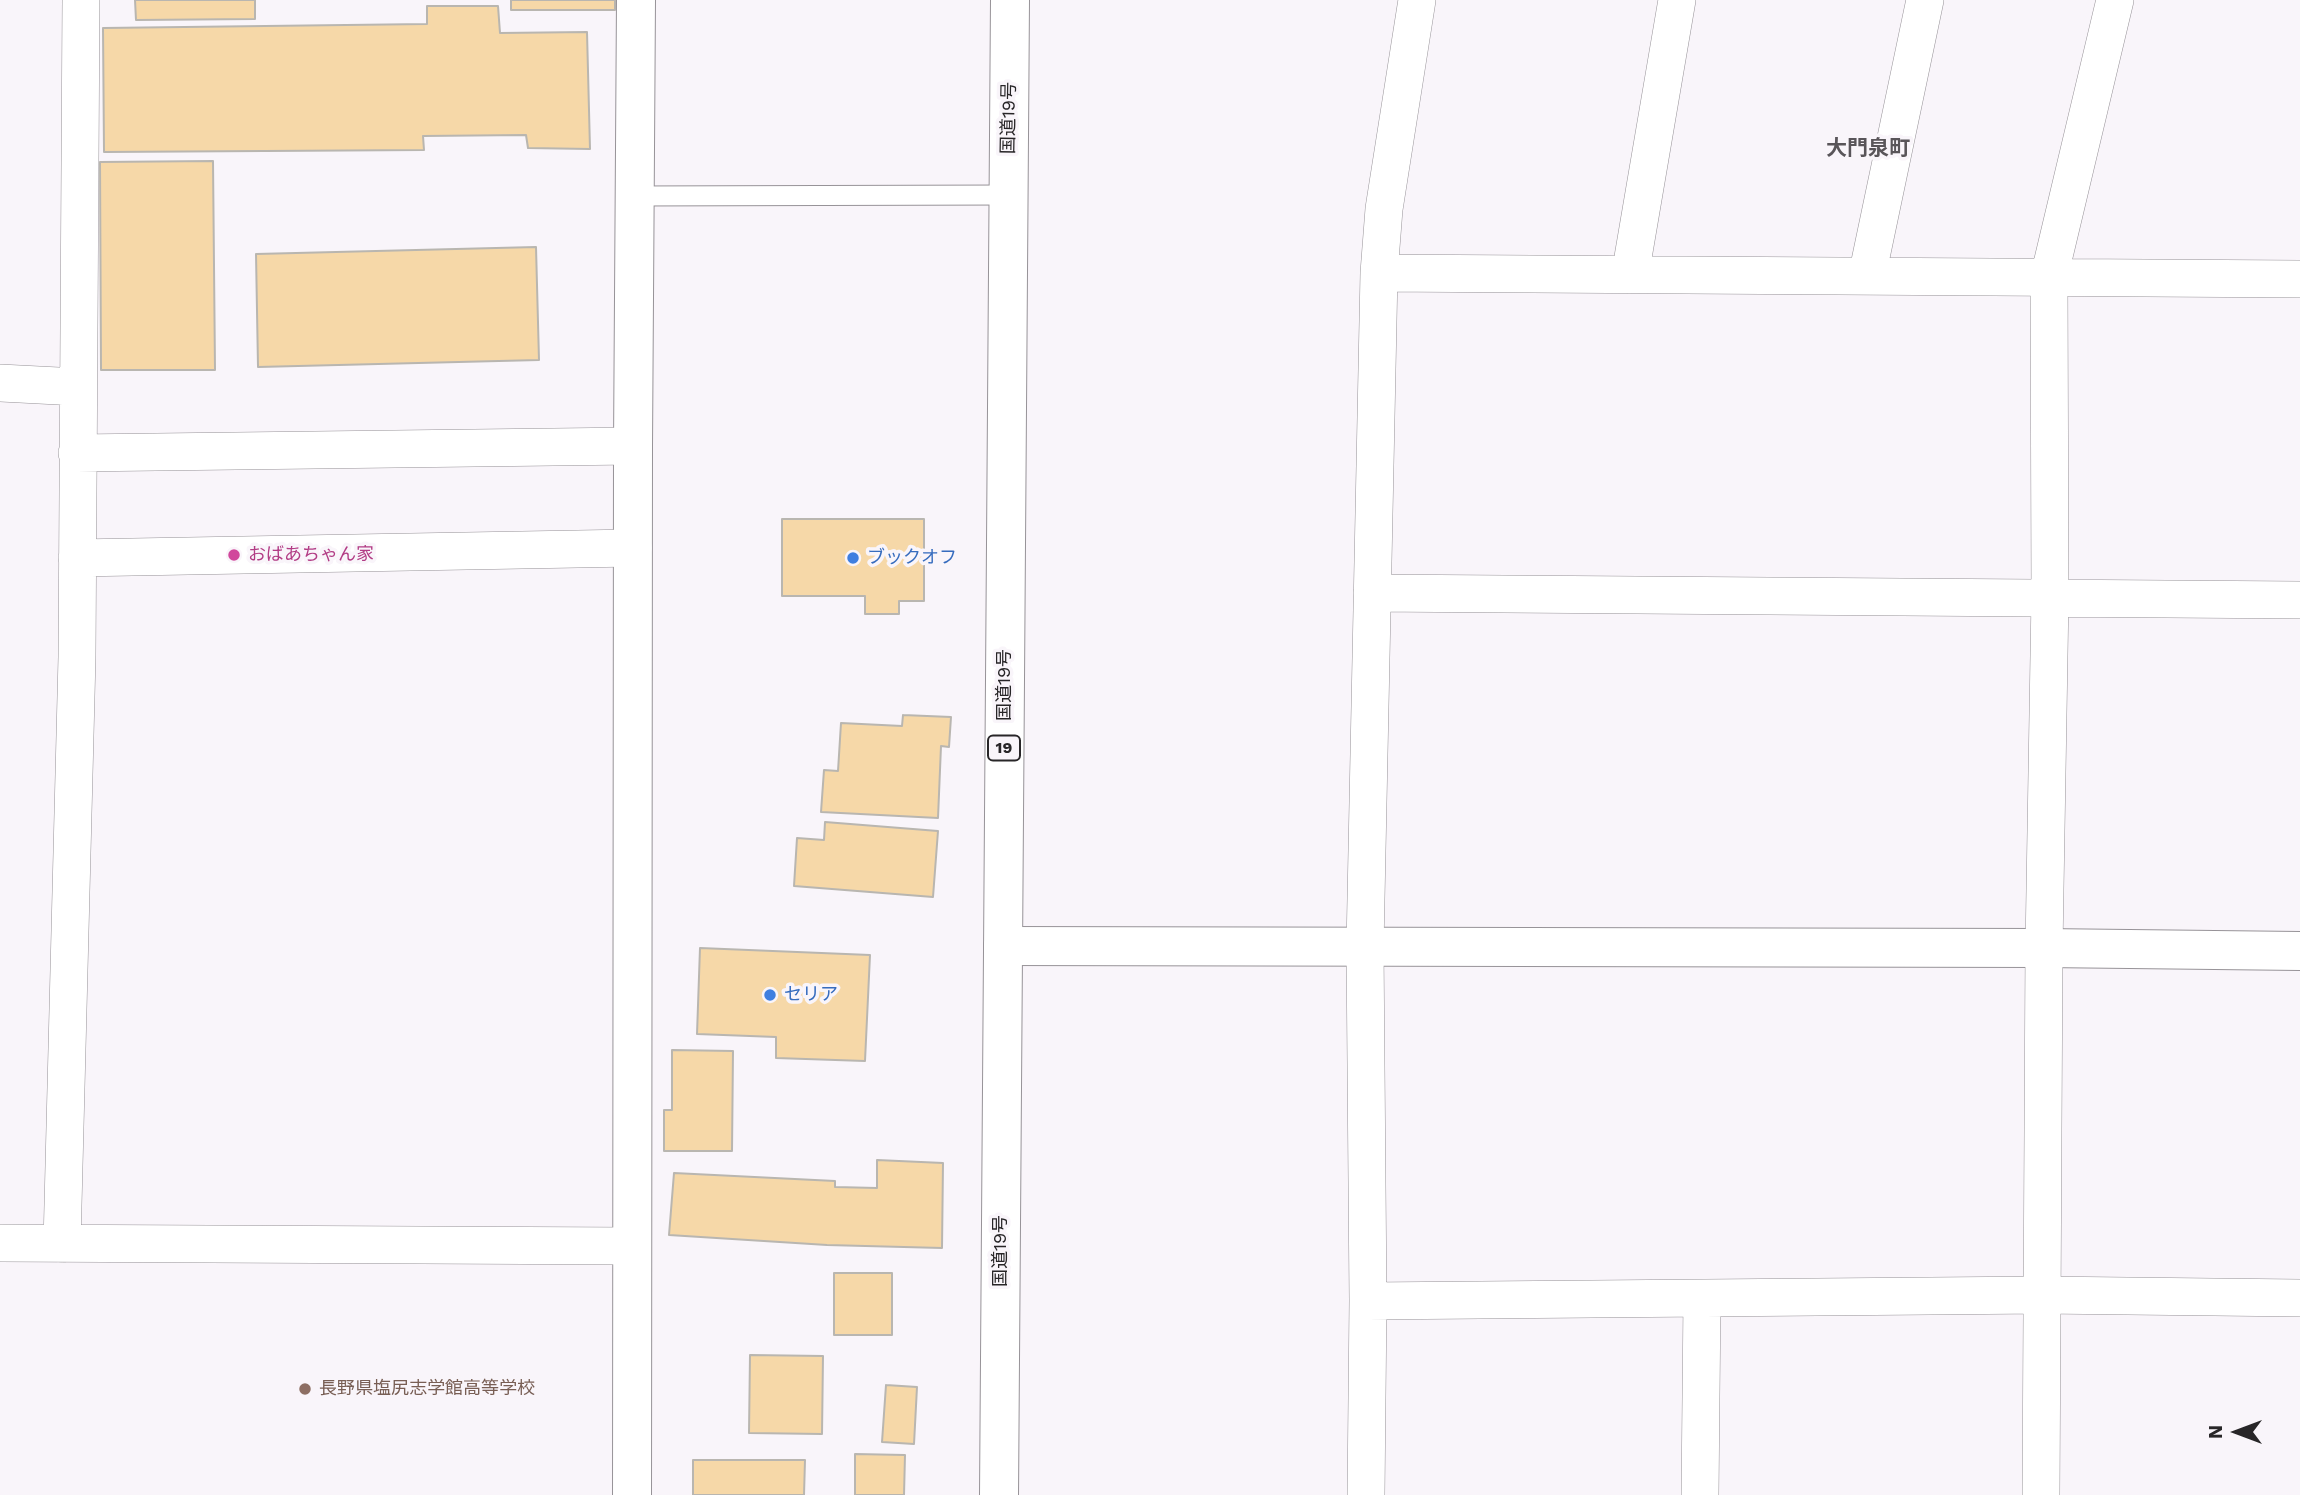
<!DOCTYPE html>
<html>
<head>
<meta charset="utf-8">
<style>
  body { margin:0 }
  #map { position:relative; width:2300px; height:1495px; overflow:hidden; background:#f9f5fa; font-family:"Work Sans",sans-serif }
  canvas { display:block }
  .north { position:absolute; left:2202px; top:1397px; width:70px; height:70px; -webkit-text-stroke:5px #f9f5fa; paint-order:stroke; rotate:270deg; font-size:19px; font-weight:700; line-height:28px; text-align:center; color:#282628 }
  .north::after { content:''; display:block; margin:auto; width:24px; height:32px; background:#282628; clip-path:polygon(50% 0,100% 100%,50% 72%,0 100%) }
</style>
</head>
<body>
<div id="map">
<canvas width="2300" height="1495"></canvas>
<div class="north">N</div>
</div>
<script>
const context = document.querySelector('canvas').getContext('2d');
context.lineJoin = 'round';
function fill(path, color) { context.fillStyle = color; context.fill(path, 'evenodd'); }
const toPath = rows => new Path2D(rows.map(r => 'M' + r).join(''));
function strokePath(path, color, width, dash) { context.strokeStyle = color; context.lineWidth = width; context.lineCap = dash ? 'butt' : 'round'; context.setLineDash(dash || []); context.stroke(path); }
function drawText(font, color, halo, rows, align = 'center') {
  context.font = font + ' "Work Sans","Noto Sans JP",sans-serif'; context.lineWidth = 7; context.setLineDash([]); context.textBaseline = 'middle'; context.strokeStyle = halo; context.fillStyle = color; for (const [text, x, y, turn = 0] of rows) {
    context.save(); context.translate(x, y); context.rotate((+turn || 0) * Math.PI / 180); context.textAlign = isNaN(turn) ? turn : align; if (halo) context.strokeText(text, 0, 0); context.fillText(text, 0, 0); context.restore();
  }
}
const building = toPath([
  [135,0,255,0,255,19,136,20,135,0],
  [511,0,615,0,615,10,511,10,511,0],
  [427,6,498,6,500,33,587,32,590,149,528,148,526,135,423,136,424,150,104,152,103,28,427,24,427,6],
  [213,161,215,370,101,370,100,162,213,161],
  [536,247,539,360,258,367,256,254,536,247],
  [782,519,924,519,924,601,899,601,899,614,865,614,865,596,782,596,782,519],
  [903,715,951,717,949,747,941,746,938,818,821,812,824,770,838,771,841,723,902,726,903,715],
  [825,822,938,831,933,897,794,886,797,838,824,840,825,822],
  [700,948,870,955,865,1061,776,1058,776,1037,697,1034,700,948],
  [672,1050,733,1051,732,1151,664,1151,664,1110,672,1110,672,1050],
  [877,1160,943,1163,942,1248,827,1245,669,1235,674,1173,835,1181,835,1187,877,1188,877,1160],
  [834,1273,892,1273,892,1335,834,1335,834,1273],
  [750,1355,823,1356,822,1434,749,1433,750,1355],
  [886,1385,917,1387,914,1444,882,1442,886,1385],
  [855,1454,905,1455,904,1495,855,1495,855,1454],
  [693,1460,805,1460,804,1495,693,1495,693,1460]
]);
fill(building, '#f6d8a8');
strokePath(building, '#b9b6b0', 2);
const lane = toPath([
  [635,196,1008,195]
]);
const street = toPath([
  [1379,273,1384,209,1417,0],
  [1630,275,1677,0],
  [1867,276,1925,0],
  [0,383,78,387],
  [77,453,633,446],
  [77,558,633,548],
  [1372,593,2300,600],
  [0,1243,631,1246],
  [62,1244,77,657,81,0],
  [1368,1301,2042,1295,2300,1298],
  [1366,1495,1368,1301,1365,947,1379,273,2300,279],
  [1700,1495,1702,1299],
  [2041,1495,2044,948,2050,597,2049,277,2115,0]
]);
const secondary = toPath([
  [1003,946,2044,948,2300,951],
  [632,1495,633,446,636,0]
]);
const highway = toPath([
  [999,1495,1010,0]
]);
strokePath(lane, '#979398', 21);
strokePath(street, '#979398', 38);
strokePath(secondary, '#979398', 40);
strokePath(highway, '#979398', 40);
strokePath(lane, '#fff', 19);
strokePath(street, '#fff', 37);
strokePath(secondary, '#fff', 38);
strokePath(highway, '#fff', 38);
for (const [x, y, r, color] of [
  [234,555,7,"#d1479c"],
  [853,558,7,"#3f7fe0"],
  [770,995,7,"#3f7fe0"],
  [305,1389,7,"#8d6e63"]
]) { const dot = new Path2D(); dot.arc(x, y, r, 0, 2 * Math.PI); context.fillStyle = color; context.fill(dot); strokePath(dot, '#f9f5fa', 2.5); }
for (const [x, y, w] of [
  [1004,748,32]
]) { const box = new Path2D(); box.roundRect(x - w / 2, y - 12.5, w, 25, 5); context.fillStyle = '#f9f5fa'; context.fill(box); strokePath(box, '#282628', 2); }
drawText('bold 16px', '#282628', null, [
  ["19",1004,748]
]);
drawText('18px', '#282628', '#f9f5fa', [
  ["国道19号",1009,118,-89],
  ["国道19号",1005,685,-90],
  ["国道19号",1001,1251,-90]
]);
drawText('18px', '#b23c85', '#f9f5fa', [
  ["おばあちゃん家",248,555]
], 'left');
drawText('18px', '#366cbe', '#f9f5fa', [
  ["ブックオフ",867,558],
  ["セリア",784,995]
], 'left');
drawText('18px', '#785e54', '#f9f5fa', [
  ["長野県塩尻志学館高等学校",319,1389]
], 'left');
drawText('bold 21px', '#595559', '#f9f5fa', [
  ["大門泉町",1868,149]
]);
</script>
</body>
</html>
